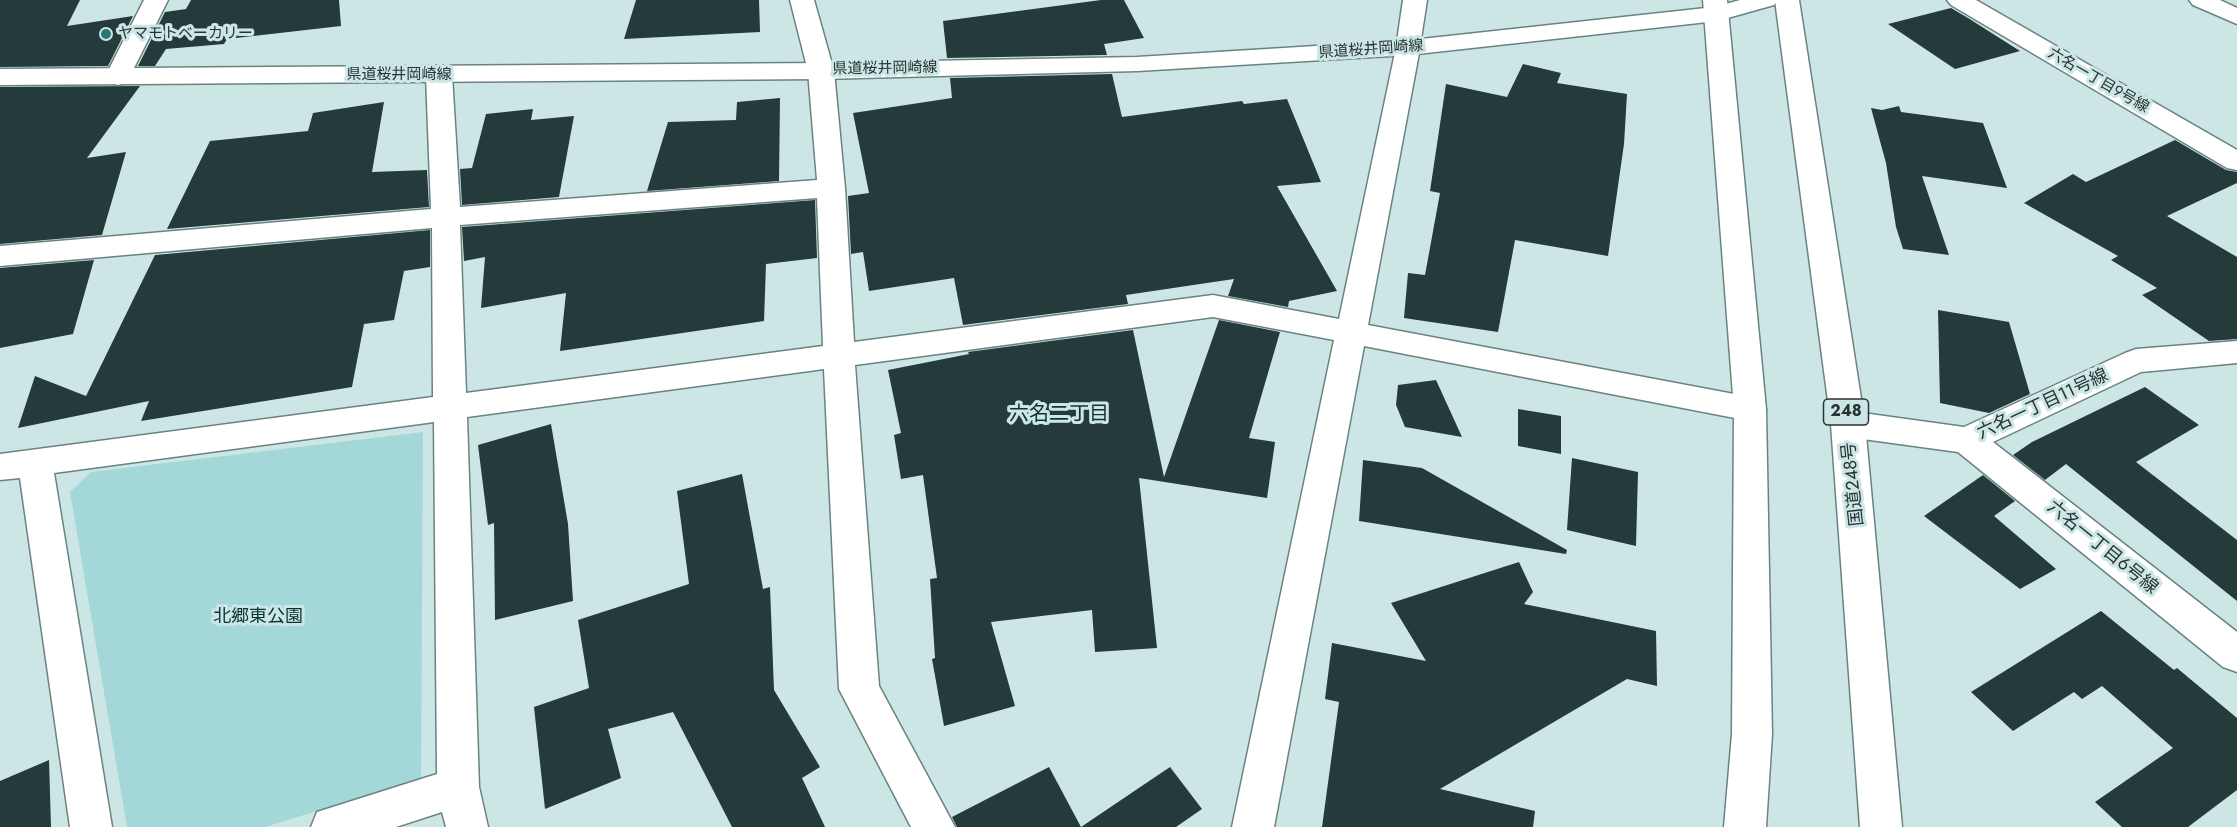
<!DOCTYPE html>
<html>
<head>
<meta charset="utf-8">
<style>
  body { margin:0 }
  canvas { display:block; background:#cce6e6 }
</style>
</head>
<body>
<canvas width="2237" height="827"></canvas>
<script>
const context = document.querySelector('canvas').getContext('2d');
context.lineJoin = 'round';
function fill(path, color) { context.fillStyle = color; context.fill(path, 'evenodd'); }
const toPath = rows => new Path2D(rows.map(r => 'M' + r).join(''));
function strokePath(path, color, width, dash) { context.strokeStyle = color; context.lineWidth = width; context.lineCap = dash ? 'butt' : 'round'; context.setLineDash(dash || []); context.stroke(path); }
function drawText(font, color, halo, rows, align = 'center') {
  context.font = font + ' Jost,"Noto Sans JP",sans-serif'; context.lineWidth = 6; context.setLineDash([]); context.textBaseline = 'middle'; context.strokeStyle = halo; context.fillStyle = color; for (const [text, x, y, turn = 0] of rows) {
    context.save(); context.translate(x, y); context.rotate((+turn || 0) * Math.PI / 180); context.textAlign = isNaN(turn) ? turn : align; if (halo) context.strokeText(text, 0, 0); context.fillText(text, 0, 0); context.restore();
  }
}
fill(toPath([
  [423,432,421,779,265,827,127,827,70,492,91,472]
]), '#a4d7d7');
fill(toPath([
  [0,0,80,0,67,26,133,16,108,66,0,67],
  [191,0,339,0,341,26,227,39,224,44,166,49,155,66,138,66,165,12,186,9],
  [636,0,759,0,760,32,624,39],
  [1101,0,1124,0,1144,38,1104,44,1107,55,947,58,943,21],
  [1951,8,1968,18,2020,51,1955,69,1888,24],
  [1523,64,1561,73,1557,83,1627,94,1624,144,1608,256,1515,240,1498,332,1404,318,1408,273,1425,275,1440,193,1430,191,1446,84,1507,97],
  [1112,74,1122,117,1242,101,1244,104,1287,99,1321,182,1277,186,1337,291,1289,301,1288,307,1228,296,1234,279,1126,295,1128,304,963,325,954,278,869,291,863,252,851,254,848,196,869,193,853,113,952,98,950,78],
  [140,86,87,158,126,152,102,235,0,244,0,87],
  [780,98,779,181,647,191,668,122,736,120,737,102],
  [384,102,372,172,427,170,429,207,167,229,210,141,308,131,313,113],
  [1899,106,1901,112,1983,123,2007,188,1922,176,1949,255,1903,249,1896,227,1886,163,1871,108,1882,110],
  [533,109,531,120,574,116,559,197,462,205,460,169,472,168,486,114],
  [2175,140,2226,170,2237,172,2237,183,2167,216,2237,257,2237,339,2209,341,2142,295,2157,288,2111,260,2118,256,2024,203,2073,174,2086,182],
  [815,200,817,258,766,264,764,321,560,351,566,293,481,308,485,257,464,261,462,227],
  [430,230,430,267,404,271,394,320,364,324,352,387,141,421,149,401,18,428,35,376,86,396,155,255],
  [94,260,73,334,0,348,0,268],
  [1938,310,2009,322,2030,394,1989,413,1940,403],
  [1219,320,1280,332,1249,438,1275,442,1267,498,1139,478,1157,648,1095,652,1092,610,991,622,1015,706,944,726,932,659,935,658,930,579,937,578,923,475,901,479,894,435,901,433,888,370,969,354,968,352,1133,330,1164,477],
  [1436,380,1462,437,1405,427,1396,405,1398,385],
  [2145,387,2199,425,2136,462,2237,540,2237,601,2066,464,2045,480,2013,455,2032,442],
  [1518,409,1561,416,1561,454,1518,446],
  [551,424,568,524,573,601,495,620,494,523,488,525,478,445],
  [1572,458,1638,472,1636,546,1567,530],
  [1363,460,1422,468,1567,550,1566,554,1359,521],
  [742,474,763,589,770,587,774,690,820,767,802,778,825,827,732,827,673,712,608,729,621,778,545,809,534,707,589,688,578,620,689,584,677,491],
  [1983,475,2015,501,1994,516,2056,569,2020,589,1924,516],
  [1519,562,1533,592,1524,604,1656,631,1657,686,1627,679,1440,789,1535,811,1533,827,1322,827,1339,702,1325,699,1332,643,1426,661,1391,603],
  [2101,611,2174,670,2177,668,2237,718,2237,790,2188,827,2122,827,2095,802,2173,748,2102,686,2082,699,2074,692,2013,731,1971,692],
  [49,760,51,827,0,827,0,781],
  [1049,767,1081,827,1170,767,1202,809,1176,827,957,827,952,817]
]), '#253a3a');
const street = toPath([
  [144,0,168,0,127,82,118,85,109,82,105,77,144,0],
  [790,0,814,0,834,71,845,188,854,342,1213,295,1339,319,1396,48,1399,43,1408,41,1417,43,1420,48,1368,325,1750,397,1762,400,1766,409,1762,418,1750,421,1364,346,1274,827,1232,827,1334,340,1213,317,855,365,879,686,955,827,911,827,839,689,824,369,467,417,479,787,488,827,446,827,442,812,396,827,311,827,317,812,437,774,434,422,54,473,112,827,70,827,20,478,0,480,0,454,433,397,432,228,0,266,0,246,431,209,426,75,430,70,439,67,448,70,452,75,460,207,817,180,808,71,790,0],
  [817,198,823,346,466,393,460,225,817,198],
  [1947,0,1976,0,2237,150,2237,170,2227,168,1951,5,1947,0],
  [2189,0,2220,0,2237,8,2237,24,2193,5,2189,0],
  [2237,341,2237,363,2141,372,1993,442,2237,632,2237,672,2223,667,1958,452,1848,437,1836,433,1831,424,1836,415,1848,411,1964,427,2125,353,2136,349,2237,341]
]);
const secondary = toPath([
  [1403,0,1427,0,1421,39,1715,7,1740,0,1778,0,1774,5,1717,21,1408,55,1137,71,821,79,0,85,0,69,821,63,1137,57,1397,41,1403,0]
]);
const highway = toPath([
  [1703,0,1727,0,1766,409,1772,734,1766,827,1724,827,1732,734,1734,409,1703,0],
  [1775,0,1799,0,1865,424,1902,827,1860,827,1831,424,1775,0]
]);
strokePath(street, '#6b8282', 3);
strokePath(secondary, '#6b8282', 3);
strokePath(highway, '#6b8282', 3);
fill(street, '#fff');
fill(secondary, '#fff');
fill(highway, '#fff');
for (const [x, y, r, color] of [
  [106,34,6,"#2c7677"]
]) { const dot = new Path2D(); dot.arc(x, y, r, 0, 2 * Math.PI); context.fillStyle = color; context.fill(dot); strokePath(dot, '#cce6e6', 2); }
drawText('15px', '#293333', '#cce6e6', [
  ["ヤマモトベーカリー",118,34]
], 'left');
drawText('15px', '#293333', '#cce6e6', [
  ["県道桜井岡崎線",1371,50,-4],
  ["県道桜井岡崎線",885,69,-1],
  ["県道桜井岡崎線",399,75],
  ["六名一丁目9号線",2098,81,30]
]);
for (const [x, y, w] of [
  [1846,412,45]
]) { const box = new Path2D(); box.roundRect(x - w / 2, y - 13, w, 26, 4.5); context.fillStyle = '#cce6e6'; context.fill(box); strokePath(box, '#293333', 1.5); }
drawText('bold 16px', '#293333', null, [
  ["248",1846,412]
]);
drawText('18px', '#293333', '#cce6e6', [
  ["六名一丁目11号線",2043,405,-25],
  ["国道248号",1854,484,-96],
  ["六名一丁目6号線",2102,548,39]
]);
drawText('18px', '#083435', '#cce6e6', [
  ["北郷東公園",258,618]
]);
drawText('20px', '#0e3232', '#cce6e6', [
  ["六名二丁目",1059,415]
]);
</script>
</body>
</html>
